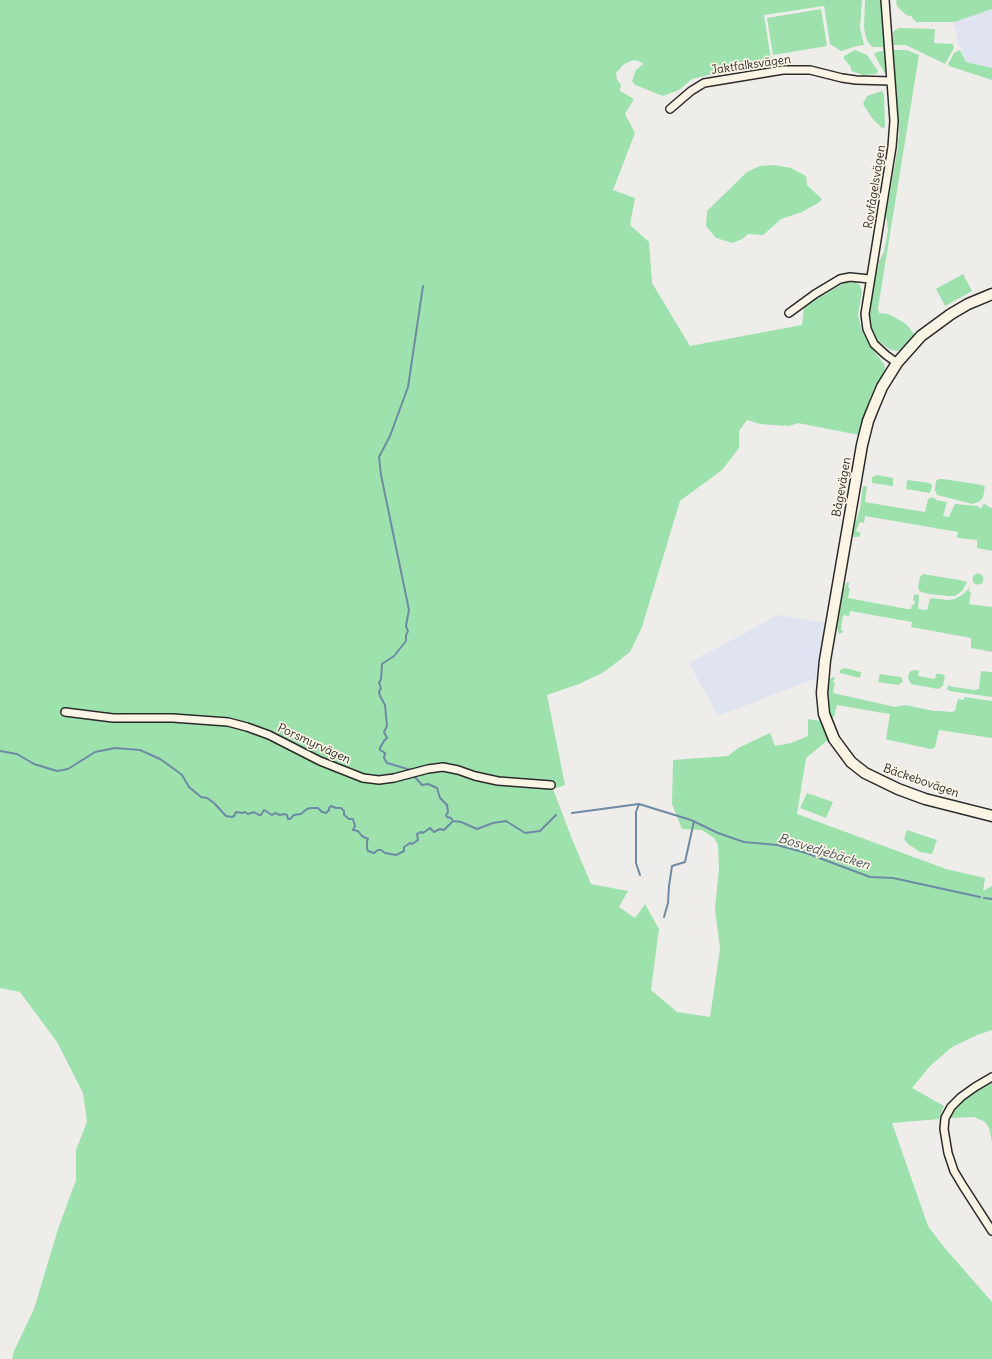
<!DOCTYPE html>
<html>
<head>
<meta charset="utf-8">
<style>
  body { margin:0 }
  canvas { display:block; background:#efedea }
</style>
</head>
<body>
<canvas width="992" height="1359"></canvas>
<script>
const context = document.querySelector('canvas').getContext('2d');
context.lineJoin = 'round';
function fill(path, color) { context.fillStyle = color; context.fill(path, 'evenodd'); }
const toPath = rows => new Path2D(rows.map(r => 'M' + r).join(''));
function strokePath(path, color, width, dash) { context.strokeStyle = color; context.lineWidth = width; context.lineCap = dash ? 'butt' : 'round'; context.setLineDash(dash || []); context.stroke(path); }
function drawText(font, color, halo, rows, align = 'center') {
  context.font = font + ' Delius,sans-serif'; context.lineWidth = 3.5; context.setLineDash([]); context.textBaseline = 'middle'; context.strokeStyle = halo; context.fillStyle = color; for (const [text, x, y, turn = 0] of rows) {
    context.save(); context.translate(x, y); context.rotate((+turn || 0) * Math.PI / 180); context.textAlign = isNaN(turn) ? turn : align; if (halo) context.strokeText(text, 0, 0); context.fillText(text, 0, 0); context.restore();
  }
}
fill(toPath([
  [992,9,992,68,966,62,958,43,954,22],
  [778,615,826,623,825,639,819,677,718,716,689,663]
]), '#dfe4f0');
fill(toPath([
  [0,0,862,0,860,28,864,45,857,46,841,51,830,44,824,6,764,15,771,60,692,79,679,90,663,96,635,85,632,81,636,70,643,64,641,62,634,60,624,64,616,73,617,79,621,85,620,91,634,99,625,114,635,133,613,190,635,198,630,225,649,242,652,283,690,346,802,325,804,306,846,282,848,280,853,280,860,285,862,292,858,315,862,331,870,346,884,364,885,369,882,378,874,388,863,419,859,435,798,423,789,426,760,424,747,420,739,431,739,448,722,470,680,501,642,627,630,652,604,672,579,684,547,695,565,785,553,789,572,839,591,884,628,891,619,907,635,918,645,904,659,929,651,990,677,1012,710,1017,720,949,715,909,719,868,718,845,714,838,702,830,682,829,672,804,673,760,728,756,738,748,770,733,775,746,791,743,808,736,808,719,821,721,828,740,806,758,797,814,946,869,985,878,983,891,992,886,992,1030,977,1035,952,1047,930,1066,912,1088,944,1106,939,1119,892,1123,928,1226,943,1246,992,1302,992,1359,12,1359,14,1351,34,1309,58,1229,76,1180,76,1150,87,1122,83,1093,57,1042,20,992,0,988],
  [865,0,881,0,886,72,885,74,874,54,877,52,883,51,883,47,873,47,870,45,866,38,864,28],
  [896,0,992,0,992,9,954,22,916,22,911,16,906,15,897,6],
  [821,9,827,46,773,55,767,18],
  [900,28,935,29,934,43,953,44,954,48,945,64,910,47,906,45,892,45,893,33,895,30],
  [855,50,867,55,878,71,876,74,863,75,851,71,851,67,844,59,844,56],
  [893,50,907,50,919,55,878,308,879,313,888,314,896,318,906,324,915,335,903,349,897,351,891,350,878,341,871,327,869,313,876,269,878,269,879,261,884,252,888,230,886,215,897,152,899,134],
  [960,50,966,62,992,68,992,80,949,66,948,64,954,53],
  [882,91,884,95,885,127,882,128,872,118,863,104,867,96],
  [775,165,791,168,806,176,807,185,822,199,818,203,802,212,781,219,763,235,748,234,742,239,733,243,716,238,706,226,707,211,747,172,760,166],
  [963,274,972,291,945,306,936,289],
  [877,475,893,478,893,486,872,483,872,477],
  [939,479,943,479,982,485,985,487,983,497,980,501,973,504,937,495,935,490,936,481],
  [907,480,930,483,932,486,930,493,906,489],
  [863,486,865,486,867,487,865,502,894,507,925,512,928,499,933,497,936,500,947,502,943,516,949,517,955,504,978,506,979,508,983,507,982,505,985,504,989,507,992,508,992,551,977,548,977,540,957,538,958,532,865,516,864,523,860,522,856,531,861,533,859,537,853,537,853,531,860,509],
  '972.5 579a5.5 5.5 0 1 1 11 0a5.5 5.5 0 1 1-11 0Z',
  [923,574,959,580,967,582,962,591,955,596,948,596,929,594,921,592,919,590,918,587,920,577],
  [848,582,849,583,848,588,850,588,848,598,907,609,911,609,912,605,914,605,915,601,913,600,914,595,918,594,919,596,918,609,927,610,930,599,932,598,947,600,955,599,962,595,970,588,969,592,971,593,969,604,992,607,992,652,971,648,971,638,911,627,912,622,850,611,849,616,843,615,841,630,844,632,839,634,837,628,843,589,845,587,846,583],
  [845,668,861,672,860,678,840,673,840,670],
  [915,670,919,671,918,676,935,679,936,674,942,674,945,676,943,686,938,689,911,684,908,678,909,673,911,671],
  [981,671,992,672,992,697,950,691,947,689,948,686,974,690,979,689],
  [880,674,900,677,902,678,903,682,898,685,878,682],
  [833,677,835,678,833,682,835,683,833,693,895,707,905,705,934,711,939,711,951,712,955,711,958,699,964,700,964,697,992,701,992,738,939,730,935,747,934,748,931,749,889,740,886,739,890,714,837,705,834,717,831,717,828,709,828,689,830,679],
  [807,793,833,802,826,818,800,808],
  [907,830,937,840,932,854,920,852,908,844,904,839],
  [992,1083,992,1142,989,1128,985,1122,974,1117,951,1118,954,1111,963,1101,979,1090]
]), '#9de1ad');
strokePath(toPath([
  [0,751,17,754,34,764,57,771,68,769,95,752,115,748,140,750,160,759,170,766,182,775,189,787,201,797,207,798,214,803,226,816,232,817,234,816,236,812,242,813,245,812,248,814,254,812,259,815,261,815,264,810,272,815,275,813,280,815,284,814,287,815,288,819,290,819,294,815,301,814,307,809,311,808,318,808,322,812,326,813,329,810,329,808,331,806,336,808,341,808,344,811,344,815,349,819,353,819,355,826,353,830,358,831,362,836,368,839,367,841,367,848,368,851,374,853,378,850,381,850,385,853,396,855,404,851,404,847,410,843,412,844,418,840,417,834,421,832,423,833,430,828,434,832,440,829,444,830,453,821,461,822,477,829,493,823,506,821,525,833,540,831,556,815],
  [411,770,387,763,384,758,385,753,380,750,380,748,384,741,387,738,384,732,387,726,385,705,380,696,379,692,381,688,379,683,381,679,382,664,394,656,406,641,406,635,408,631,406,626,409,610,381,475,379,457,390,436,408,387,423,286],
  [414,776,422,785,428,784,437,788,440,798,447,805,448,812,446,815,447,817,451,818,453,821],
  [639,804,636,812,636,863,640,875],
  [572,813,639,804,691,820,718,833,744,842,777,845,806,853,870,877,893,878,980,897],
  [984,898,992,899],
  [664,917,668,903,669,886,672,866,685,862,694,821]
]), '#6e8aa5', 2);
const street = toPath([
  [885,0,894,121,892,147,865,314,867,329,874,344,886,355,897,363],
  [670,109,691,91,704,83,783,70,810,70,842,78,856,80,891,81],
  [789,313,815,294,840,279,850,277,870,279],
  [65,712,113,718,173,718,228,722,247,727,269,735,320,761,363,778,379,780,394,778,428,769,443,767,458,770,475,776,498,781,551,785],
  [992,1077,975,1087,961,1097,951,1107,945,1118,944,1129,948,1153,954,1171,963,1186,992,1231]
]);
const secondary = toPath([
  [992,294,968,304,951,314,921,336,897,363,882,387,874,406,868,421,862,445,825,660,822,693,824,714,834,739,851,762,865,773,898,789,925,799,992,816]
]);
strokePath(street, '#2b2b2b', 10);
strokePath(secondary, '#2b2b2b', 13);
strokePath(street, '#fcf5e5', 7);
strokePath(secondary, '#fcf5e5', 10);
drawText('12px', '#2b2b2b', '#fcf5e5', [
  ["Jaktfalksvägen",751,65,-8],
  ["Rovfågelsvägen",875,187,-81],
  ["Bågevägen",842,487,-80],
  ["Porsmyrvägen",314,744,25],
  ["Bäckebovägen",921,781,19]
]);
drawText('italic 13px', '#47535e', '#fcf5e5', [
  ["Bosvedjebäcken",824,852,17]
]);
</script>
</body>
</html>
